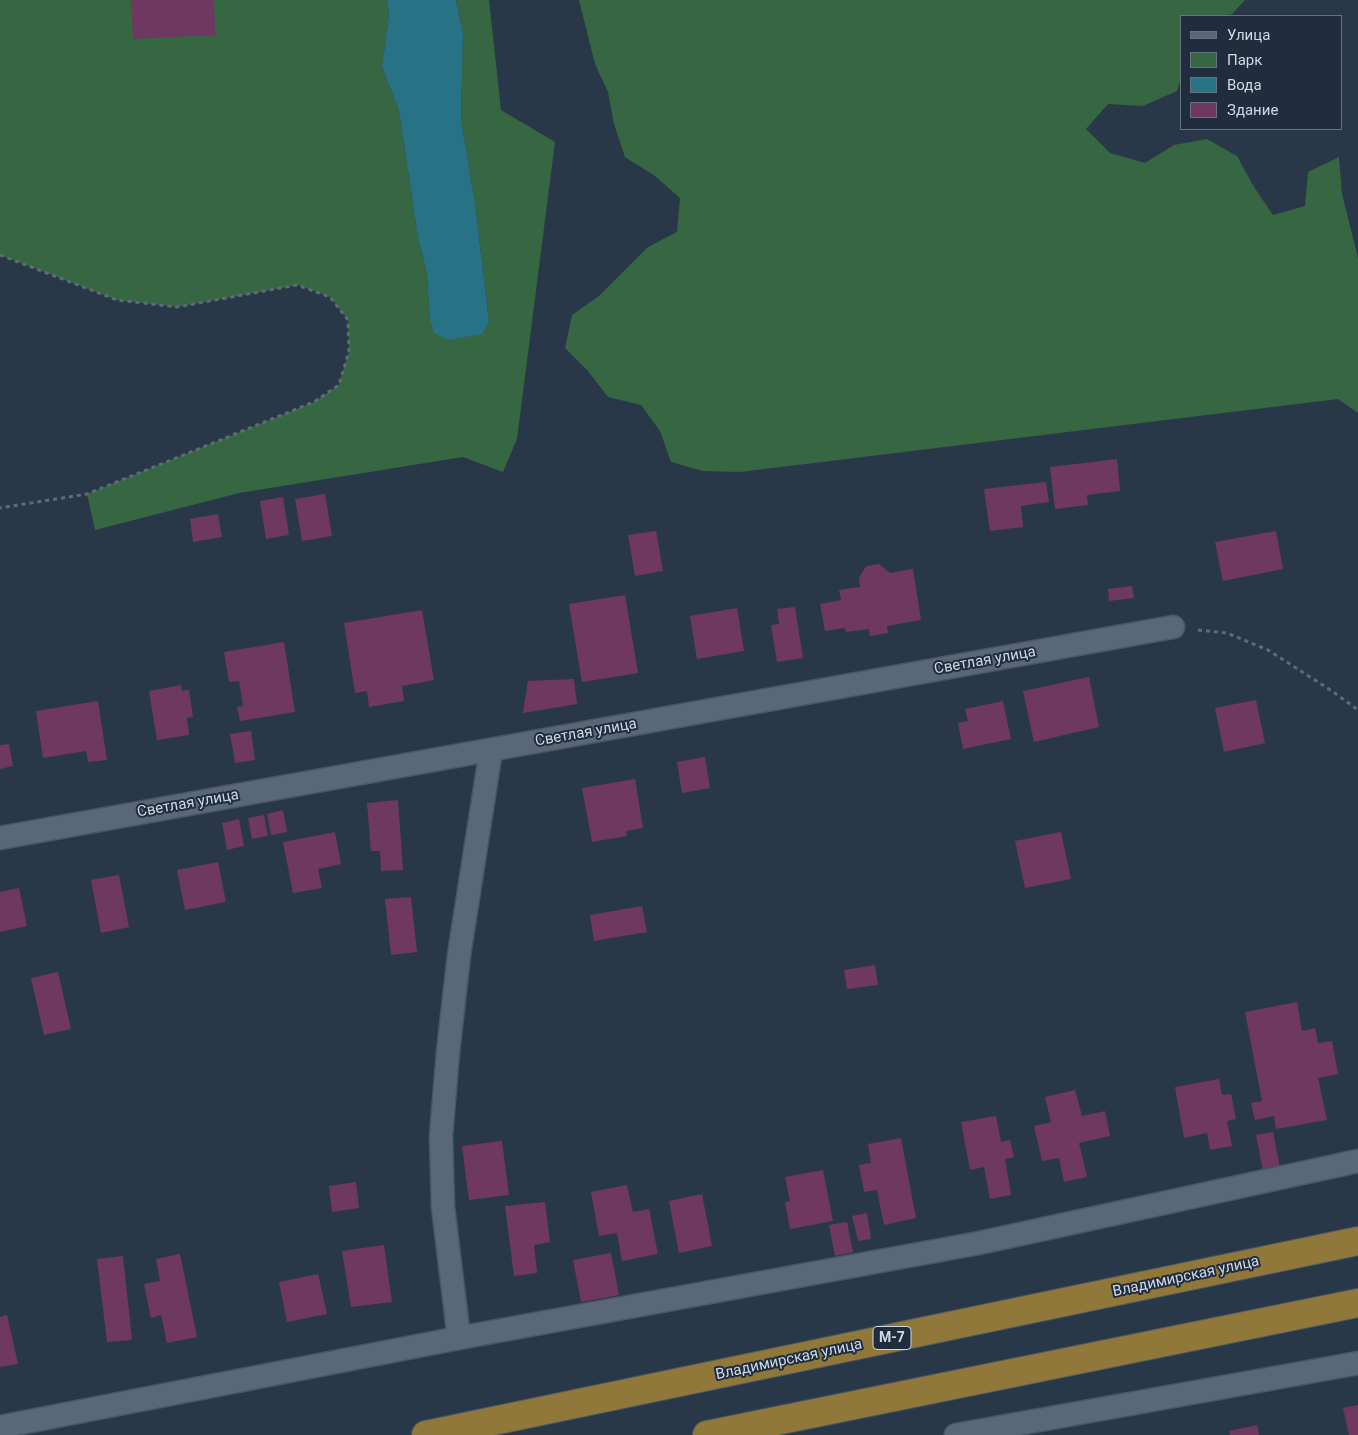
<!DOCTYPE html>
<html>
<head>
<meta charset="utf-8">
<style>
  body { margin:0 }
  #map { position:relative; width:1358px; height:1435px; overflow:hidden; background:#293848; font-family:Roboto,sans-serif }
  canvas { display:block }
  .legend { position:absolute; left:1180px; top:15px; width:162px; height:115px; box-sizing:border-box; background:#1f2d3e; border:1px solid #667280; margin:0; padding:6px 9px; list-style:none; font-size:15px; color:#d0d9e3 }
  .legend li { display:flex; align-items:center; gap:10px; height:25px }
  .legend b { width:25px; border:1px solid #667280 }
</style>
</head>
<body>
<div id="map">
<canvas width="1358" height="1435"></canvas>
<ul class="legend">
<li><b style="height:6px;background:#58677a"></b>Улица</li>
<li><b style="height:14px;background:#376642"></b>Парк</li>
<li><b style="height:14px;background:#277285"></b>Вода</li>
<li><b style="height:14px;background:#6e3863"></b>Здание</li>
</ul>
</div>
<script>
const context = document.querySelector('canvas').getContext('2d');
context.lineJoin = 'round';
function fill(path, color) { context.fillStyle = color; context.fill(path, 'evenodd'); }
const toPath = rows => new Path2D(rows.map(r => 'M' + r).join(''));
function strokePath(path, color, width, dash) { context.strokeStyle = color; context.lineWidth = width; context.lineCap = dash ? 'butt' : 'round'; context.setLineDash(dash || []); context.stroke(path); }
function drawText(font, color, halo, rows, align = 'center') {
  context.font = font + ' Roboto,sans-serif'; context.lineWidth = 4; context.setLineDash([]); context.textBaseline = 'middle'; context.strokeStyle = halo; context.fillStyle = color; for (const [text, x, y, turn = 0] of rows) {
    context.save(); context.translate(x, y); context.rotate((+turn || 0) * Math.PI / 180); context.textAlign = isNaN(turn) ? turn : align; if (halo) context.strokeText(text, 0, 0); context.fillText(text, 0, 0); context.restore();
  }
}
fill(toPath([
  [0,0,387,0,389,15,382,67,399,111,418,238,427,274,430,320,489,321,475,203,461,120,463,33,456,0,489,0,501,110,555,142,517,439,503,472,463,457,239,493,95,530,87,494,314,402,339,385,349,351,348,320,330,297,298,285,177,307,117,300,0,255],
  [579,0,1245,0,1232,14,1224,16,1182,16,1182,75,1177,91,1143,106,1108,104,1086,129,1110,153,1145,163,1174,145,1207,139,1237,156,1254,187,1273,215,1305,206,1308,172,1339,157,1342,194,1358,258,1358,413,1338,399,740,472,703,471,671,462,660,431,641,405,608,397,588,371,565,348,572,315,599,296,648,247,677,232,680,198,655,176,625,157,614,124,608,92,595,64]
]), '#376642');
fill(toPath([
  [387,0,456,0,463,33,461,120,475,203,489,321,482,334,448,340,434,333,430,320,427,274,418,238,399,111,382,67,389,15]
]), '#277285');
fill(toPath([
  [131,0,214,0,215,35,133,39],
  [1117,459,1120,491,1087,495,1088,505,1055,509,1050,467],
  [1046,482,1049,502,1021,506,1023,527,990,531,984,489],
  [325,494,332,536,302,541,295,499],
  [283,497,289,535,266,539,260,501],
  [218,514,222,537,193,542,190,519],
  [656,531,663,571,635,576,628,535],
  [1276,531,1283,569,1223,581,1215,542],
  [879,564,890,573,913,569,921,620,887,626,888,633,870,636,869,629,846,632,845,628,825,631,820,604,841,600,839,590,860,587,859,578,866,566],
  [1132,586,1134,598,1109,601,1108,589],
  [625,595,638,673,582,682,569,604],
  [795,607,803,658,777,662,771,625,779,624,777,609],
  [737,608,744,651,697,659,690,616],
  [422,610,434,680,402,686,404,701,369,707,367,691,355,693,344,623],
  [284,642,295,712,240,721,237,707,243,706,239,681,229,682,224,652],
  [1089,677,1099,727,1034,742,1023,691],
  [574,679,577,704,523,713,528,681],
  [181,685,182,691,189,690,193,717,187,718,189,735,157,740,149,691],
  [1256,700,1265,743,1224,752,1215,708],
  [98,701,107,760,88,762,86,751,43,758,36,711],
  [1003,701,1011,739,963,749,958,723,968,721,965,709],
  [251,731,255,760,235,763,230,734],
  [9,744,13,766,0,769,0,745],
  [705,757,710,788,682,793,677,762],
  [635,779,643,828,626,831,627,836,592,842,582,788],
  [398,800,403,870,381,871,380,851,371,851,367,803],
  [283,810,287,832,271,835,267,814],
  [264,815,268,836,252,839,248,818],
  [239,819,244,846,227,850,222,823],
  [335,832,341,864,318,869,322,888,293,893,283,842],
  [1061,832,1071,879,1025,888,1015,841],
  [218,862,226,902,185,910,177,870],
  [119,875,129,927,101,933,91,880],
  [19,888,27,926,0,932,0,892],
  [411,897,417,952,391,955,385,899],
  [642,906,647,932,594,941,590,915],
  [875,965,878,985,847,989,844,970],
  [58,972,71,1029,44,1035,31,978],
  [1297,1002,1302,1031,1315,1028,1318,1043,1332,1041,1338,1074,1318,1078,1327,1120,1276,1129,1274,1116,1255,1120,1251,1103,1262,1101,1245,1012],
  [1219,1079,1222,1095,1231,1094,1236,1119,1227,1121,1232,1146,1210,1150,1207,1133,1184,1138,1175,1087],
  [1075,1090,1082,1116,1105,1111,1110,1136,1079,1143,1087,1177,1064,1182,1059,1158,1042,1161,1034,1126,1051,1122,1045,1097],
  [996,1116,1001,1142,1010,1140,1014,1157,1005,1159,1011,1195,990,1199,984,1167,970,1170,961,1122],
  [1273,1132,1280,1168,1263,1171,1256,1135],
  [901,1138,916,1218,884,1225,877,1190,864,1192,859,1165,871,1163,868,1144],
  [502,1141,509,1195,469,1200,462,1146],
  [823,1170,833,1221,790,1229,785,1202,790,1201,785,1177],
  [356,1182,359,1208,332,1212,329,1186],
  [627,1185,633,1212,649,1209,658,1254,622,1261,617,1233,599,1236,591,1192],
  [702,1194,712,1246,679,1253,669,1201],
  [545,1202,550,1242,534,1245,537,1273,514,1276,505,1206],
  [867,1213,871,1239,858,1241,852,1216],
  [847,1222,853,1252,835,1256,829,1225],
  [384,1245,392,1302,351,1307,342,1251],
  [611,1253,619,1295,581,1302,573,1260],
  [180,1254,197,1337,167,1343,161,1315,151,1318,144,1284,160,1281,156,1259],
  [123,1256,132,1340,107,1342,97,1259],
  [318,1274,327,1314,287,1322,279,1282],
  [7,1315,18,1364,0,1367,0,1317],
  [1358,1405,1358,1435,1349,1435,1343,1408],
  [1257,1425,1259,1435,1230,1435,1229,1431]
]), '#6e3863');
const minor = toPath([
  [0,838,1173,627],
  [459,1338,443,1207,441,1136,448,1052,459,955,491,750],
  [0,1427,459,1338,979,1243,1358,1161],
  [956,1435,1358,1363]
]);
const trunk = toPath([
  [426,1435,1358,1241],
  [707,1435,1358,1303]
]);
strokePath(minor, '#4a5764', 25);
strokePath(trunk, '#4a5764', 30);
strokePath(toPath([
  [0,255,117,300,177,307,297,285,330,297,348,320,349,351,339,385,314,402,87,494,0,508],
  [1198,630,1227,633,1268,650,1332,691,1358,710]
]), '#5e6b79', 3, [4, 4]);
strokePath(minor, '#58677a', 22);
strokePath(trunk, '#90783a', 28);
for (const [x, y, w] of [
  [892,1338,38]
]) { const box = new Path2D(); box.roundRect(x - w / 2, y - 11.5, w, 23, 4); context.fillStyle = '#1f2d3e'; context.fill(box); strokePath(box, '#d0d9e3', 1); }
drawText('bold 14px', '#d0d9e3', null, [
  ["М-7",892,1338]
]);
drawText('15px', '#d0d9e3', '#1f2d3e', [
  ["Светлая улица",985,661,-10],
  ["Светлая улица",586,733,-10],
  ["Светлая улица",188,804,-10],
  ["Владимирская улица",1186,1277,-12],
  ["Владимирская улица",789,1360,-12]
]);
</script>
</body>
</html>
